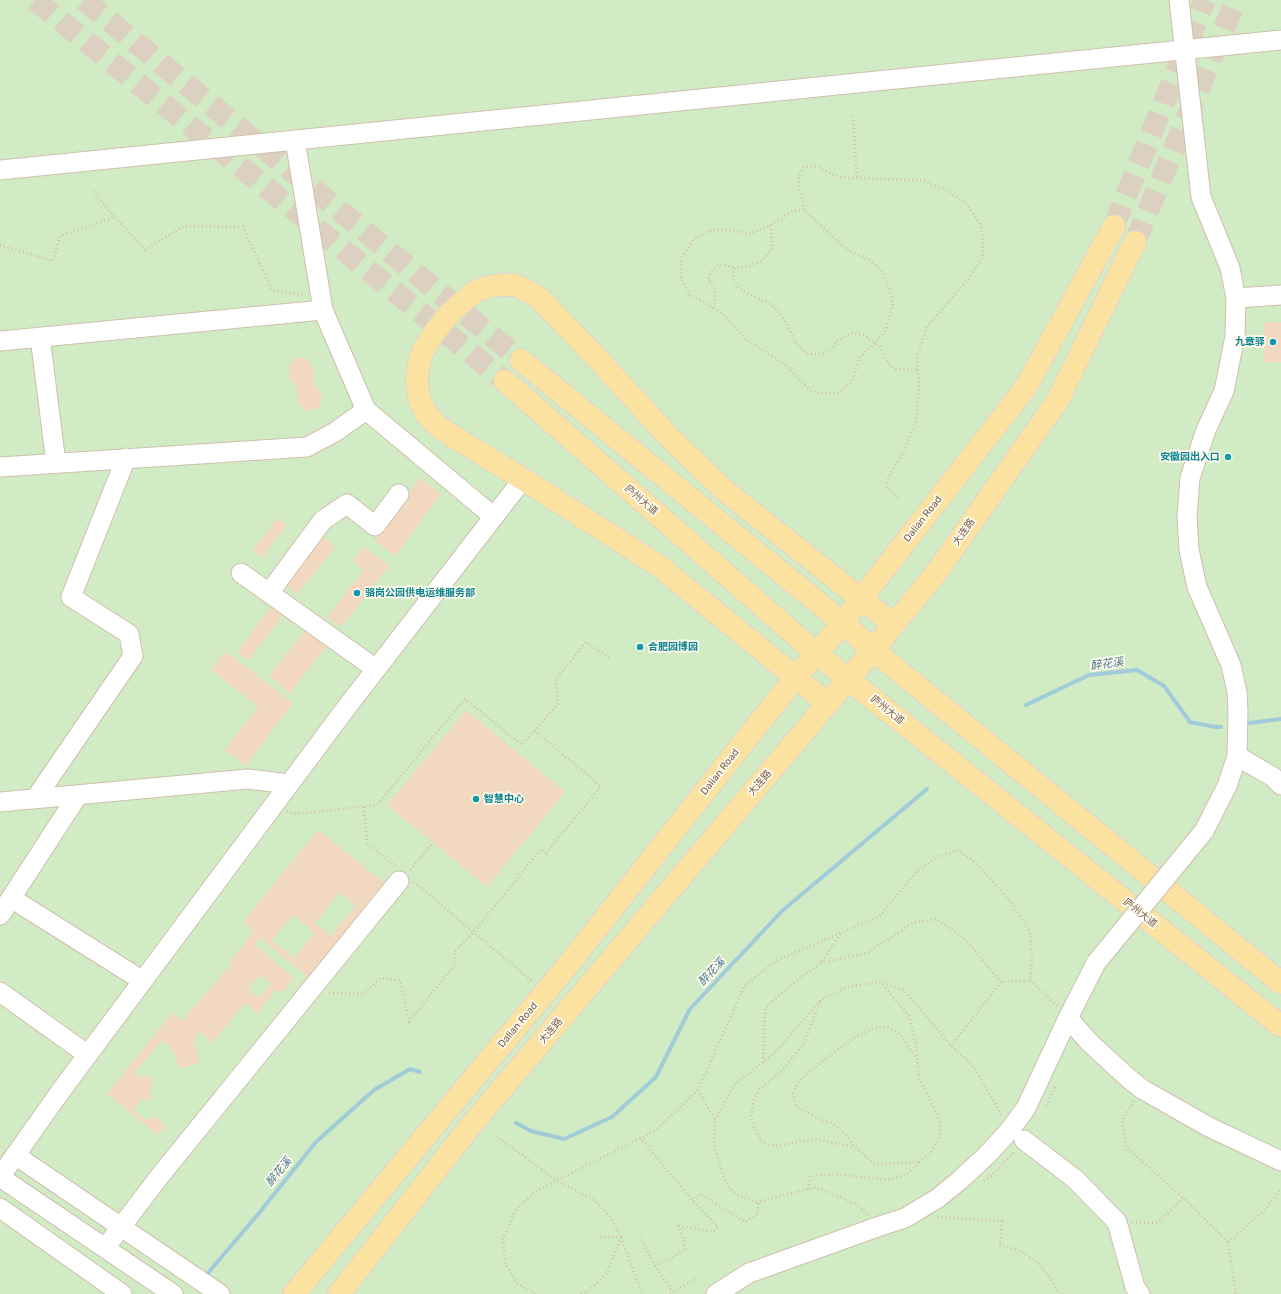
<!DOCTYPE html>
<html>
<head>
<meta charset="utf-8">
<style>
  body { margin:0 }
  canvas { display:block; background:#fdf7e8 }
</style>
</head>
<body>
<canvas width="1281" height="1294"></canvas>
<script>
const context = document.querySelector('canvas').getContext('2d');
context.lineJoin = 'round';
function fill(path, color) { context.fillStyle = color; context.fill(path, 'evenodd'); }
const toPath = rows => new Path2D(rows.map(r => 'M' + r).join(''));
function strokePath(path, color, width, dash) { context.strokeStyle = color; context.lineWidth = width; context.lineCap = dash ? 'butt' : 'round'; context.setLineDash(dash || []); context.stroke(path); }
function drawText(font, color, halo, rows, align = 'center') {
  context.font = font + ' Rubik,"Noto Sans SC",sans-serif'; context.lineWidth = 3.5; context.setLineDash([]); context.textBaseline = 'middle'; context.strokeStyle = halo; context.fillStyle = color; for (const [text, x, y, turn = 0] of rows) {
    context.save(); context.translate(x, y); context.rotate((+turn || 0) * Math.PI / 180); context.textAlign = isNaN(turn) ? turn : align; if (halo) context.strokeText(text, 0, 0); context.fillText(text, 0, 0); context.restore();
  }
}
fill(toPath([
  [0,0,1281,0,1281,1294,0,1294]
]), '#d1ebc5');
strokePath(toPath([
  [1026,705,1089,675,1137,670,1164,686,1190,722,1215,727,1221,727],
  [1249,723,1281,719],
  [516,1123,531,1131,564,1139,612,1117,656,1077,690,1009,782,911,927,789],
  [208,1273,259,1213,316,1142,374,1090,410,1069,420,1072]
]), '#a1cbd9', 4);
fill(toPath([
  [1264,322,1281,322,1281,362,1264,362],
  [302,357,307,359,311,364,313,370,314,385,320,393,322,397,320,405,318,408,313,410,306,410,300,405,298,400,297,388,289,376,289,368,291,362,295,359],
  [420,478,441,494,395,556,374,540],
  [277,518,287,525,262,558,253,550],
  [321,535,335,547,297,594,283,583],
  [364,547,389,566,341,627,327,617,364,570,353,561],
  [271,606,283,614,249,661,237,653],
  [305,630,327,646,290,693,269,676],
  [225,651,293,703,246,766,225,750,258,706,211,670],
  [466,710,565,792,487,887,387,805],
  [318,830,385,883,308,977,260,938,255,945,294,978,282,993,276,989,257,1014,245,1003,212,1043,200,1032,194,1040,200,1063,180,1069,172,1049,161,1040,133,1075,153,1077,150,1100,142,1099,133,1110,148,1121,154,1116,166,1125,158,1135,107,1094,172,1013,182,1021,232,963,230,961,254,931,243,922],
  [340,892,356,905,331,936,315,923],
  [293,915,315,933,294,958,272,940],
  [260,975,271,984,259,998,248,989]
]), '#f2d8bf');
strokePath(toPath([
  [35,0,505,381],
  [84,0,521,360],
  [1114,226,1205,0],
  [1135,242,1236,0]
]), '#dcd1c1', 22, [22, 11]);
const minor = toPath([
  [1179,0,1201,197,1230,268,1236,298,1235,336,1224,391,1206,430,1190,478,1187,517,1189,550,1197,587,1231,665,1237,692,1238,712,1237,756,1227,786,1204,831],
  [295,140,323,310,366,410,494,517],
  [0,170,1281,40],
  [1236,298,1281,295],
  [40,337,56,463],
  [0,341,323,310],
  [0,467,307,447,335,432,366,410],
  [241,573,376,669],
  [269,593,323,520,347,504,375,526,399,494],
  [1237,756,1273,777,1281,785],
  [35,799,133,656,129,634,71,597,126,458],
  [0,802,248,779,289,784],
  [11,898,143,981],
  [0,915,78,795],
  [0,992,88,1055],
  [1068,1018,1089,1042,1127,1077,1142,1089,1209,1127,1281,1161],
  [1024,1140,1075,1179,1117,1222,1135,1287,1140,1294],
  [15,1155,220,1294],
  [0,1177,60,1092,343,712,523,479],
  [0,1177,173,1294],
  [0,1208,122,1294],
  [105,1248,159,1177,399,881],
  [716,1294,749,1273,880,1226,905,1218,938,1198,960,1180,987,1155,1009,1131,1026,1108,1068,1018,1096,963]
]);
const major = toPath([
  [521,360,843,623,873,650,1281,983],
  [505,381,817,654,1281,1026],
  [827,703,659,566,523,479,449,434,437,425,426,414,419,397,417,382,419,364,423,351,434,333,448,315,474,292,487,287,500,285,515,285,529,292,539,298,595,356,669,437,724,490,861,599,894,624],
  [294,1294,568,965,755,728,796,677,843,623,861,599,1026,387,1114,226],
  [339,1294,472,1124,873,650,936,573,1058,400,1135,242]
]);
strokePath(minor, '#cfbfad', 21);
strokePath(major, '#dcd5d0', 24);
strokePath(toPath([
  [853,116,857,178],
  [93,191,115,217],
  [804,210,793,211,771,225,750,234,732,230,712,230,695,238,681,258,681,278,690,295,706,303,725,316,746,340,785,364,811,391,823,393,837,394,852,382,859,358,876,342,885,331,893,305,889,288,881,270,869,260,847,250,804,210,803,200,798,185,799,175,804,167,817,166,833,175,846,178,922,180,946,190,968,205,980,224,983,239,983,257,969,278,927,327,917,357,919,386,916,420,905,450,888,478,887,488,899,498],
  [771,225,772,249,762,261,750,266,735,268,733,271,734,280,738,287,748,294,771,304,783,317,797,345,808,354,822,354,832,349,837,341,851,333,864,335,880,347,889,364,896,369,918,370],
  [0,245,53,261,60,236,115,217,145,250,184,226,243,227,272,290,303,295],
  [713,308,716,298,714,287,708,279,712,270,720,264,736,268],
  [364,807,367,843,395,866],
  [287,811,296,814,377,805,465,699,522,745,558,704,556,679,586,642,611,659],
  [410,870,433,843],
  [414,882,533,982],
  [821,963,867,953,913,923,936,919,964,938,1001,982],
  [329,993,363,994,381,978,400,980,409,1022,456,963,454,952,474,932,541,849,546,853,601,786,535,731],
  [820,1002,803,1045,781,1072,760,1089,754,1100,751,1115,754,1127,761,1141,767,1144,775,1146,816,1139,854,1147],
  [951,1046,1001,982,1030,980],
  [917,1060,901,1035,887,1027,874,1028,854,1038,834,1052,802,1078,797,1084,793,1093,794,1098,797,1107,821,1120,830,1122,845,1134,855,1147,875,1164,921,1162],
  [763,1062,765,1008,792,984,821,963,842,932],
  [698,1090,715,1120,714,1145,725,1181,730,1189,739,1196,757,1202,816,1187,856,1204,868,1215],
  [1134,1101,1122,1121,1126,1147,1192,1206,1228,1242,1236,1294],
  [1046,1106,1055,1087],
  [715,1120,734,1085,776,1052,821,1000,847,987,880,982,904,990,951,1046,971,1064,976,1070,1002,1116],
  [496,1136,556,1180,594,1200,609,1215,621,1237,642,1294],
  [640,1137,693,1201,718,1227,713,1232,679,1226,686,1250,655,1266],
  [984,1181,991,1176,1015,1151],
  [808,1189,810,1176,835,1174,888,1180,907,1174,931,1152,939,1138,941,1127,937,1114,919,1078,916,1046,909,1016,881,982],
  [693,1201,700,1194,746,1222,758,1214,758,1202],
  [938,1217,1002,1221,1000,1245,1021,1251,1039,1264,1049,1276,1059,1294],
  [1132,1222,1158,1223,1183,1198],
  [640,1237,655,1266,673,1292],
  [1228,1242,1263,1212,1281,1188],
  [535,1294,518,1284,505,1264,503,1239,515,1211,536,1191,655,1131,698,1090,745,985,778,960,880,916,917,871,937,857,958,850,978,865,1014,906,1030,932,1032,957,1030,980,1057,1006],
  [581,1294,588,1291,607,1273,621,1237,597,1237],
  [670,1294,697,1278]
]), '#d8bca2', 2.5, [1, 3]);
strokePath(minor, '#fff', 19);
strokePath(major, '#fbe2a0', 22);
const minorBridge = toPath([
  [1096,963,1204,831]
]);
strokePath(minorBridge, '#cfbfad', 21, []);
strokePath(minorBridge, '#fff', 19);
for (const [x, y, r, color] of [
  [1273,342,4,"#0f9aa8"],
  [1228,457,4,"#0f9aa8"],
  [357,593,4,"#0f9aa8"],
  [640,647,4,"#0f9aa8"],
  [476,799,4,"#0f9aa8"]
]) { const dot = new Path2D(); dot.arc(x, y, r, 0, 2 * Math.PI); context.fillStyle = color; context.fill(dot); strokePath(dot, '#fffaee', 1.5); }
drawText('bold 10px', '#0d838f', '#fffaee', [
  ["九章驿",1265,342,"right"],
  ["安徽园出入口",1220,457,"right"],
  ["骆岗公园供电运维服务部",365,593],
  ["合肥园博园",648,647],
  ["智慧中心",484,799]
], 'left');
drawText('10px', '#775f4b', '#fffaee', [
  ["庐州大道",641,500,41],
  ["Dalian Road",923,519,-52],
  ["大连路",964,532,-55],
  ["庐州大道",887,710,39],
  ["Dalian Road",720,772,-52],
  ["大连路",760,783,-50],
  ["庐州大道",1140,913,39],
  ["Dalian Road",518,1025,-50],
  ["大连路",551,1031,-50]
]);
drawText('italic 11px', '#44798b', '#fffaee', [
  ["醉花溪",1107,664,-8],
  ["醉花溪",712,972,-47],
  ["醉花溪",279,1172,-51]
]);
</script>
</body>
</html>
